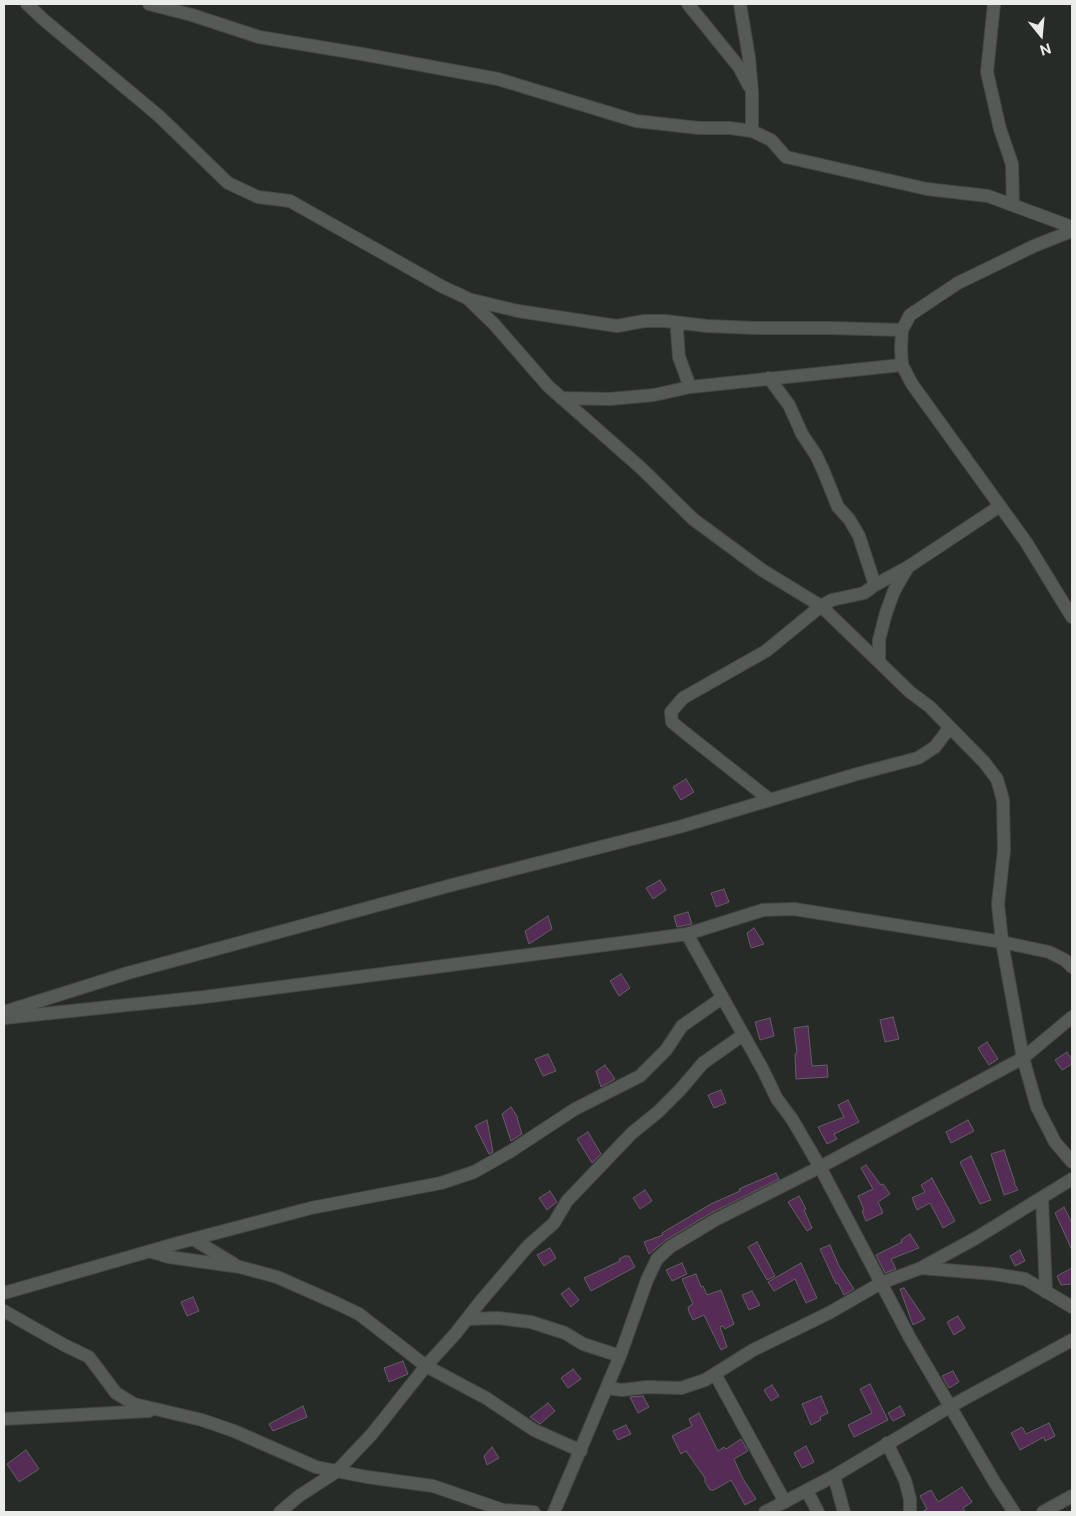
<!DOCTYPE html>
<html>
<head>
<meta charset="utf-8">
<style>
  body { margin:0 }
  #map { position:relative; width:1076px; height:1516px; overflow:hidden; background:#272b27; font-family:"Public Sans",sans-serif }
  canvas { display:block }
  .frame { position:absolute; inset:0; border:5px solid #eaece9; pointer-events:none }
  .north { position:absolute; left:1016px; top:10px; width:50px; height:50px; -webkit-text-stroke:4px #272b27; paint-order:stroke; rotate:163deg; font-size:14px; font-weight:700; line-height:20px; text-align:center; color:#eaece9 }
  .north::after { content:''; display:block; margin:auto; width:18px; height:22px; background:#eaece9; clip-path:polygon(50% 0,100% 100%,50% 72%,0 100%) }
</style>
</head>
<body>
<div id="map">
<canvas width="1076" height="1516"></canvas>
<div class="frame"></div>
<div class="north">N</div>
</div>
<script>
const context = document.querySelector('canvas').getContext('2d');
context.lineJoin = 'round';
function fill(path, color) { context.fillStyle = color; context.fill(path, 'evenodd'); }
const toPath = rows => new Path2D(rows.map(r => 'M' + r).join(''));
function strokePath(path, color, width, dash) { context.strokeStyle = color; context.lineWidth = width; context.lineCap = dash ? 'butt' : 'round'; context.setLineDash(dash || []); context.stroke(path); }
const building = toPath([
  [686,779,694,792,681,800,673,787,686,779],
  [660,880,666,890,653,899,646,888,660,880],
  [724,889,729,902,716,907,711,893,724,889],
  [688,912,692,924,677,927,674,916,688,912],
  [548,916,552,929,529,944,525,931,548,916],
  [754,928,764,944,751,948,747,933,754,928],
  [621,974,630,988,619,996,610,981,621,974],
  [893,1017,899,1039,885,1042,880,1020,893,1017],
  [770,1018,774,1036,760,1040,755,1022,770,1018],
  [808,1026,812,1066,827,1065,828,1077,796,1079,795,1054,797,1053,794,1028,808,1026],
  [987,1042,998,1059,989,1065,978,1048,987,1042],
  [1067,1052,1072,1060,1072,1064,1062,1070,1055,1060,1067,1052],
  [548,1054,556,1071,543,1076,535,1059,548,1054],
  [605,1065,615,1079,601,1087,596,1071,605,1065],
  [721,1090,726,1103,714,1108,708,1095,721,1090],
  [848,1100,859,1122,834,1134,837,1139,827,1144,818,1127,844,1117,838,1105,848,1100],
  [511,1107,518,1118,517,1118,522,1134,511,1141,502,1114,511,1107],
  [487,1120,493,1152,489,1154,475,1126,487,1120],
  [968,1120,974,1131,951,1143,946,1132,968,1120],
  [588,1132,601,1154,592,1163,577,1139,588,1132],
  [1004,1150,1015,1183,1014,1183,1018,1190,1004,1195,991,1154,1004,1150],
  [971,1156,991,1200,980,1204,960,1162,971,1156],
  [866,1165,881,1185,883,1184,890,1194,878,1202,883,1213,866,1221,862,1211,864,1210,858,1196,873,1189,861,1168,866,1165],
  [776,1173,779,1179,711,1213,666,1240,649,1254,644,1242,663,1235,662,1233,711,1204,740,1191,739,1189,776,1173],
  [932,1178,955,1221,943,1228,930,1203,917,1210,912,1198,925,1192,921,1185,932,1178],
  [645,1190,652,1201,640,1209,633,1198,645,1190],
  [550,1191,557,1202,547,1210,539,1198,550,1191],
  [799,1196,806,1209,804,1210,812,1228,807,1231,788,1202,799,1196],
  [1064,1207,1072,1223,1072,1250,1055,1213,1064,1207],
  [910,1234,919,1248,891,1259,896,1269,885,1273,876,1255,902,1242,901,1240,910,1234],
  [757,1242,775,1276,767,1280,748,1247,757,1242],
  [830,1245,839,1266,854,1289,844,1295,838,1283,836,1284,820,1249,830,1245],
  [550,1248,556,1258,544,1266,537,1255,550,1248],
  [1020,1250,1025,1261,1015,1266,1010,1256,1020,1250],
  [625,1256,629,1256,635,1267,591,1291,584,1278,620,1261,619,1259,625,1256],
  [682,1263,687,1274,672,1281,666,1270,682,1263],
  [801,1263,817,1298,806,1303,795,1279,774,1291,768,1282,801,1263],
  [1072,1268,1072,1284,1061,1285,1057,1276,1072,1268],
  [696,1274,701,1287,703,1286,707,1295,721,1290,734,1324,725,1329,723,1326,720,1327,727,1347,721,1350,704,1315,693,1320,689,1312,688,1307,693,1304,682,1279,696,1274],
  [569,1288,579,1300,571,1307,561,1294,569,1288],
  [904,1288,925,1319,913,1325,900,1289,904,1288],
  [752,1291,760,1305,749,1310,742,1295,752,1291],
  [193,1297,199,1311,187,1316,181,1302,193,1297],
  [958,1316,965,1328,954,1335,947,1322,958,1316],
  [403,1361,408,1374,389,1382,384,1368,403,1361],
  [573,1369,581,1379,568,1388,561,1378,573,1369],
  [953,1371,959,1382,949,1388,942,1376,953,1371],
  [870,1384,888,1420,854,1437,848,1425,872,1413,860,1389,870,1384],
  [772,1385,779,1396,771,1401,764,1390,772,1385],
  [643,1396,649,1407,638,1413,630,1397,643,1396],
  [821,1396,828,1413,820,1417,821,1420,811,1425,802,1404,821,1396],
  [548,1403,555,1411,540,1424,530,1417,548,1403],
  [303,1406,307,1417,273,1431,269,1424,303,1406],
  [900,1406,905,1415,893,1421,888,1413,900,1406],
  [699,1413,718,1451,724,1447,726,1449,741,1439,748,1451,734,1459,743,1479,756,1499,745,1505,731,1480,714,1490,710,1490,705,1482,705,1478,686,1451,681,1454,672,1436,692,1426,689,1419,699,1413],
  [1049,1423,1055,1436,1045,1441,1044,1437,1020,1450,1011,1433,1022,1427,1026,1434,1049,1423],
  [626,1425,631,1434,618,1440,613,1431,626,1425],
  [806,1446,814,1462,802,1468,794,1453,806,1446],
  [492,1447,499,1458,487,1465,484,1456,492,1447],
  [26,1450,39,1469,19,1482,7,1464,26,1450],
  [962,1487,972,1502,963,1508,965,1512,922,1512,927,1509,920,1496,931,1490,938,1502,962,1487]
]);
fill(building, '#552c55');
strokePath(building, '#635f63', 1);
const minor = toPath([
  [27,4,44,20,159,116,228,183,258,197,290,201,443,287,467,298,494,324,548,386,641,468,693,519,762,570,821,606,910,692,930,707,984,762,997,779,1003,800,1004,850,998,904,1002,942,1023,1058,1037,1107,1055,1142,1072,1162],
  [149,4,192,15,259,37,362,54,498,79,636,121,699,128,730,128,752,131,771,140,786,157,927,189,988,196,1072,227],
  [688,4,739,67,749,86],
  [740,4,749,58,752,92,752,131],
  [994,4,987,72,1000,129,1012,164,1013,205],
  [1072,231,1034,246,958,283,910,315,902,330,901,349,902,365,912,384,1026,542,1072,617],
  [468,299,518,311,617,326,644,321,665,321,707,326,756,328,830,328,902,330],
  [679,323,677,331,679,357,690,387],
  [769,378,789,405,802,434,816,455,823,470,838,507,849,519,859,536,875,585],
  [561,398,610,399,654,395,690,387,902,365],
  [879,662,879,640,886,613,894,591,908,567],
  [770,800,679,728,672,722,671,712,683,698,766,651,821,606,832,600,864,593,875,585,908,567,1000,506],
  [687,934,763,1070,777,1099,792,1119,820,1167,910,1338,995,1483,1014,1512],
  [4,1012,128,973,452,885,679,827,857,774,918,758,935,747,950,727],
  [4,1018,204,997,628,942,687,934,763,910,794,909,1002,942,1049,952,1065,960,1072,967],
  [1042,1198,1046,1292],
  [193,1239,234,1264],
  [152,1252,169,1257,240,1267,277,1277,336,1303,359,1314,426,1366,486,1398,534,1430,581,1451],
  [921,1268,994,1274,1025,1279,1072,1307],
  [4,1293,178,1243,311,1208,441,1183,474,1172,511,1151,575,1109,640,1076,666,1050,682,1026,722,998],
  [4,1311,64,1345,89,1357,116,1393,134,1404,202,1420,234,1431,316,1467,367,1477,433,1486,503,1510,534,1512],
  [467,1319,498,1318,531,1322,565,1333,583,1344,620,1356],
  [715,1374,785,1502],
  [607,1388,622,1390,647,1387,681,1388,705,1380,753,1350,829,1313,881,1283,921,1268,976,1238,1072,1179],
  [4,1419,149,1411],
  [887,1443,905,1480,910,1499,910,1512],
  [834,1476,844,1512],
  [807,1491,818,1512],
  [280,1512,299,1496,336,1472,372,1434,426,1366,456,1333,480,1302,528,1246,554,1223,567,1201,632,1133,658,1112,680,1090,703,1063,743,1035],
  [554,1512,620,1356,647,1280,657,1259,670,1247,715,1220,820,1167,1023,1058,1072,1017],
  [765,1512,834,1476,951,1406,1072,1340],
  [1043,1512,1072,1496]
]);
strokePath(minor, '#444744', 14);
strokePath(minor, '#565a56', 12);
</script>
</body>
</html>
